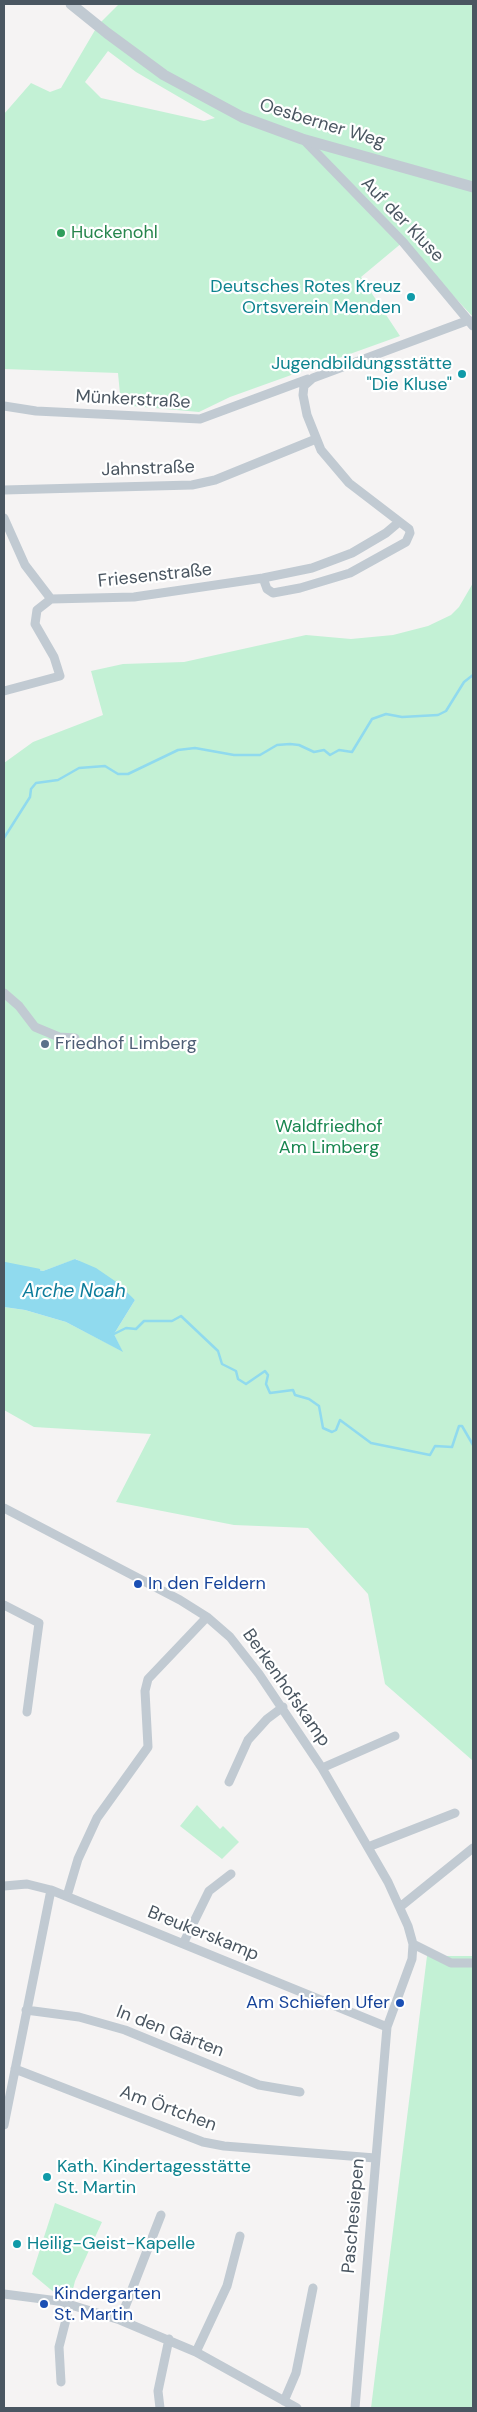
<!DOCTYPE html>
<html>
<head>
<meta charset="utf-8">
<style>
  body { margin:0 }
  #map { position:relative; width:477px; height:2412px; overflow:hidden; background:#f5f3f3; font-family:"DM Sans",sans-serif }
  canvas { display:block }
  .frame { position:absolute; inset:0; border:5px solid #4a5661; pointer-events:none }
</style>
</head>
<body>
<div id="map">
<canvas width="477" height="2412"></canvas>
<div class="frame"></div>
</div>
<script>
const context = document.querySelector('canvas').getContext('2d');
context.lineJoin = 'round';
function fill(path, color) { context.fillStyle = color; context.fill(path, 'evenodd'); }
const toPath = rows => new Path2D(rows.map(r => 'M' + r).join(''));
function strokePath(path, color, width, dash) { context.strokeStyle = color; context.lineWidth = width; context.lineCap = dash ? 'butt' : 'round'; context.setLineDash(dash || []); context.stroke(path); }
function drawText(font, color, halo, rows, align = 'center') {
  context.font = font + ' "DM Sans",sans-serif'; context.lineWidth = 4.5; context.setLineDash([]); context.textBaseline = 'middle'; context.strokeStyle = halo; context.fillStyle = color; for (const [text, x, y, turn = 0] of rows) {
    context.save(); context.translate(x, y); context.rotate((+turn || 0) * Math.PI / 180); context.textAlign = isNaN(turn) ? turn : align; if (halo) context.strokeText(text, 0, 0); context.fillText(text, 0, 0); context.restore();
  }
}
fill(toPath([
  [119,4,473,4,473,317,403,242,361,277,400,336,230,397,199,412,121,405,118,373,4,369,4,114,31,83,50,92,61,88,98,25],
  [108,51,136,72,215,118,204,121,101,98,85,82],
  [473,583,473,1759,472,1760,385,1684,368,1594,308,1528,234,1525,116,1502,151,1434,34,1427,4,1410,4,1307,25,1310,66,1322,122,1351,114,1334,135,1300,76,1259,43,1271,4,1263,4,763,33,742,103,715,91,671,123,664,184,662,306,635,351,639,393,635,428,626,451,615,459,607],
  [197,1805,220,1829,223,1826,239,1842,222,1859,180,1826],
  [427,1956,473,1956,473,2408,371,2408],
  [55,2203,102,2222,75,2281,71,2297,56,2294,32,2274]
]), '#c3f1d5');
fill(toPath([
  [75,1259,96,1268,115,1281,135,1300,114,1334,123,1352,66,1322,25,1310,4,1307,4,1263,43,1271]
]), '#90daee');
strokePath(toPath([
  [4,838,30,797,31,789,36,783,58,780,79,768,105,766,118,774,128,774,178,750,195,748,234,755,260,755,277,745,290,744,299,745,314,752,324,750,330,755,339,750,352,752,372,719,386,714,402,717,438,715,446,711,464,682,473,675],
  [4,1263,39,1270],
  [111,1332,114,1334,126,1328,136,1329,144,1321,172,1321,181,1316,218,1351,222,1364,236,1371,238,1379,246,1384,265,1371,268,1375,266,1384,270,1393,293,1390,295,1395,309,1399,319,1406,323,1428,332,1432,336,1430,340,1420,371,1443,430,1455,435,1446,452,1447,459,1426,462,1426,473,1445]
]), '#90daee', 2.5);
strokePath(toPath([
  [303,139,403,242,473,326],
  [4,406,36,411,200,419,308,379],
  [4,490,192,485,215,480,316,439],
  [4,518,25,565,51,599],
  [263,578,267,589,273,593,300,588,350,573,406,542,410,533,409,529,349,483,321,450,307,415,303,395,304,386,313,378,469,320],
  [4,691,60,676,54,657,35,624,37,610,51,599,134,597,263,578,312,568,352,553,386,533,399,522],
  [4,993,19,1006,35,1027,59,1037,75,1038],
  [4,1508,180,1600,207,1617,230,1637,259,1674,322,1768,388,1882,408,1926,413,1944,412,1959,387,2027,355,2408],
  [4,1605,39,1623,27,1712],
  [322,1768,395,1736],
  [229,1782,248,1740,267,1719,283,1707],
  [368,1847,455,1813],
  [4,1886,27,1884,51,1890,387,2027],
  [67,1896,78,1859,97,1818,148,1747,145,1691,148,1679,207,1617],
  [400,1907,473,1848],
  [183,1944,209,1891,231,1874],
  [413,1944,451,1963,473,1963],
  [26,2010,79,2017,125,2030,259,2085,300,2092],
  [15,2069,203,2142,224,2146,375,2158],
  [4,2125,51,1890],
  [4,2294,58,2301,120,2320,196,2352,297,2408],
  [120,2320,161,2215],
  [196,2352,227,2286,240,2236],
  [61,2382,59,2347,70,2304],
  [284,2401,296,2373,313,2288],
  [160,2408,158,2391,169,2339]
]), '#c1cad2', 9);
strokePath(toPath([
  [71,4,107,33,164,75,242,117,302,139,473,187]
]), '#c1cad2', 11);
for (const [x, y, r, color] of [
  [61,233,5,"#2e9e5b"],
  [411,297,5,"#0f9aa8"],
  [462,374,5,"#0f9aa8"],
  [45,1044,5,"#5c6f8a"],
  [138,1584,5,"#1a4fb4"],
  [400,2003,5,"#1a4fb4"],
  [47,2177,5,"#0f9aa8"],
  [17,2244,5,"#0f9aa8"],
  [44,2304,5,"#1a4fb4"]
]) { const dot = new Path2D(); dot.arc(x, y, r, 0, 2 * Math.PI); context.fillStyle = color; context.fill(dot); strokePath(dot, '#fff', 2); }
drawText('18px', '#4a5661', '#fff', [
  ["Oesberner Weg",322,124,17],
  ["Auf der Kluse",402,220,46],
  ["Münkerstraße",133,400,3],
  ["Jahnstraße",148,469,-2],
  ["Friesenstraße",155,576,-6],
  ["Berkenhofskamp",286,1688,55],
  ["Breukerskamp",203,1934,22],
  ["In den Gärten",170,2032,21],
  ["Am Örtchen",168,2109,20],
  ["Paschesiepen",354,2216,-85]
]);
drawText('18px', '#27864d', '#fff', [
  ["Huckenohl",71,233]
], 'left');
drawText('18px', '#0d838f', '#fff', [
  ["Deutsches Rotes Kreuz",401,287],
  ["Ortsverein Menden",401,308],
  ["Jugendbildungsstätte",452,364],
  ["\"Die Kluse\"",452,385],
  ["Kath. Kindertagesstätte",57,2167,"left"],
  ["St. Martin",57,2188,"left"],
  ["Heilig-Geist-Kapelle",27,2244,"left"]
], 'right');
drawText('18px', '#4e5e75', '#fff', [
  ["Friedhof Limberg",55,1044]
], 'left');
drawText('18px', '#17864f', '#fff', [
  ["Waldfriedhof",329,1127],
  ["Am Limberg",329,1148]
]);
drawText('18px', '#164399', '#fff', [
  ["In den Feldern",148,1584],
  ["Am Schiefen Ufer",390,2003,"right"],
  ["Kindergarten",54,2294],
  ["St. Martin",54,2315]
], 'left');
drawText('italic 19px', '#0c7c9b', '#fff', [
  ["Arche Noah",74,1292]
]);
</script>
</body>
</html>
